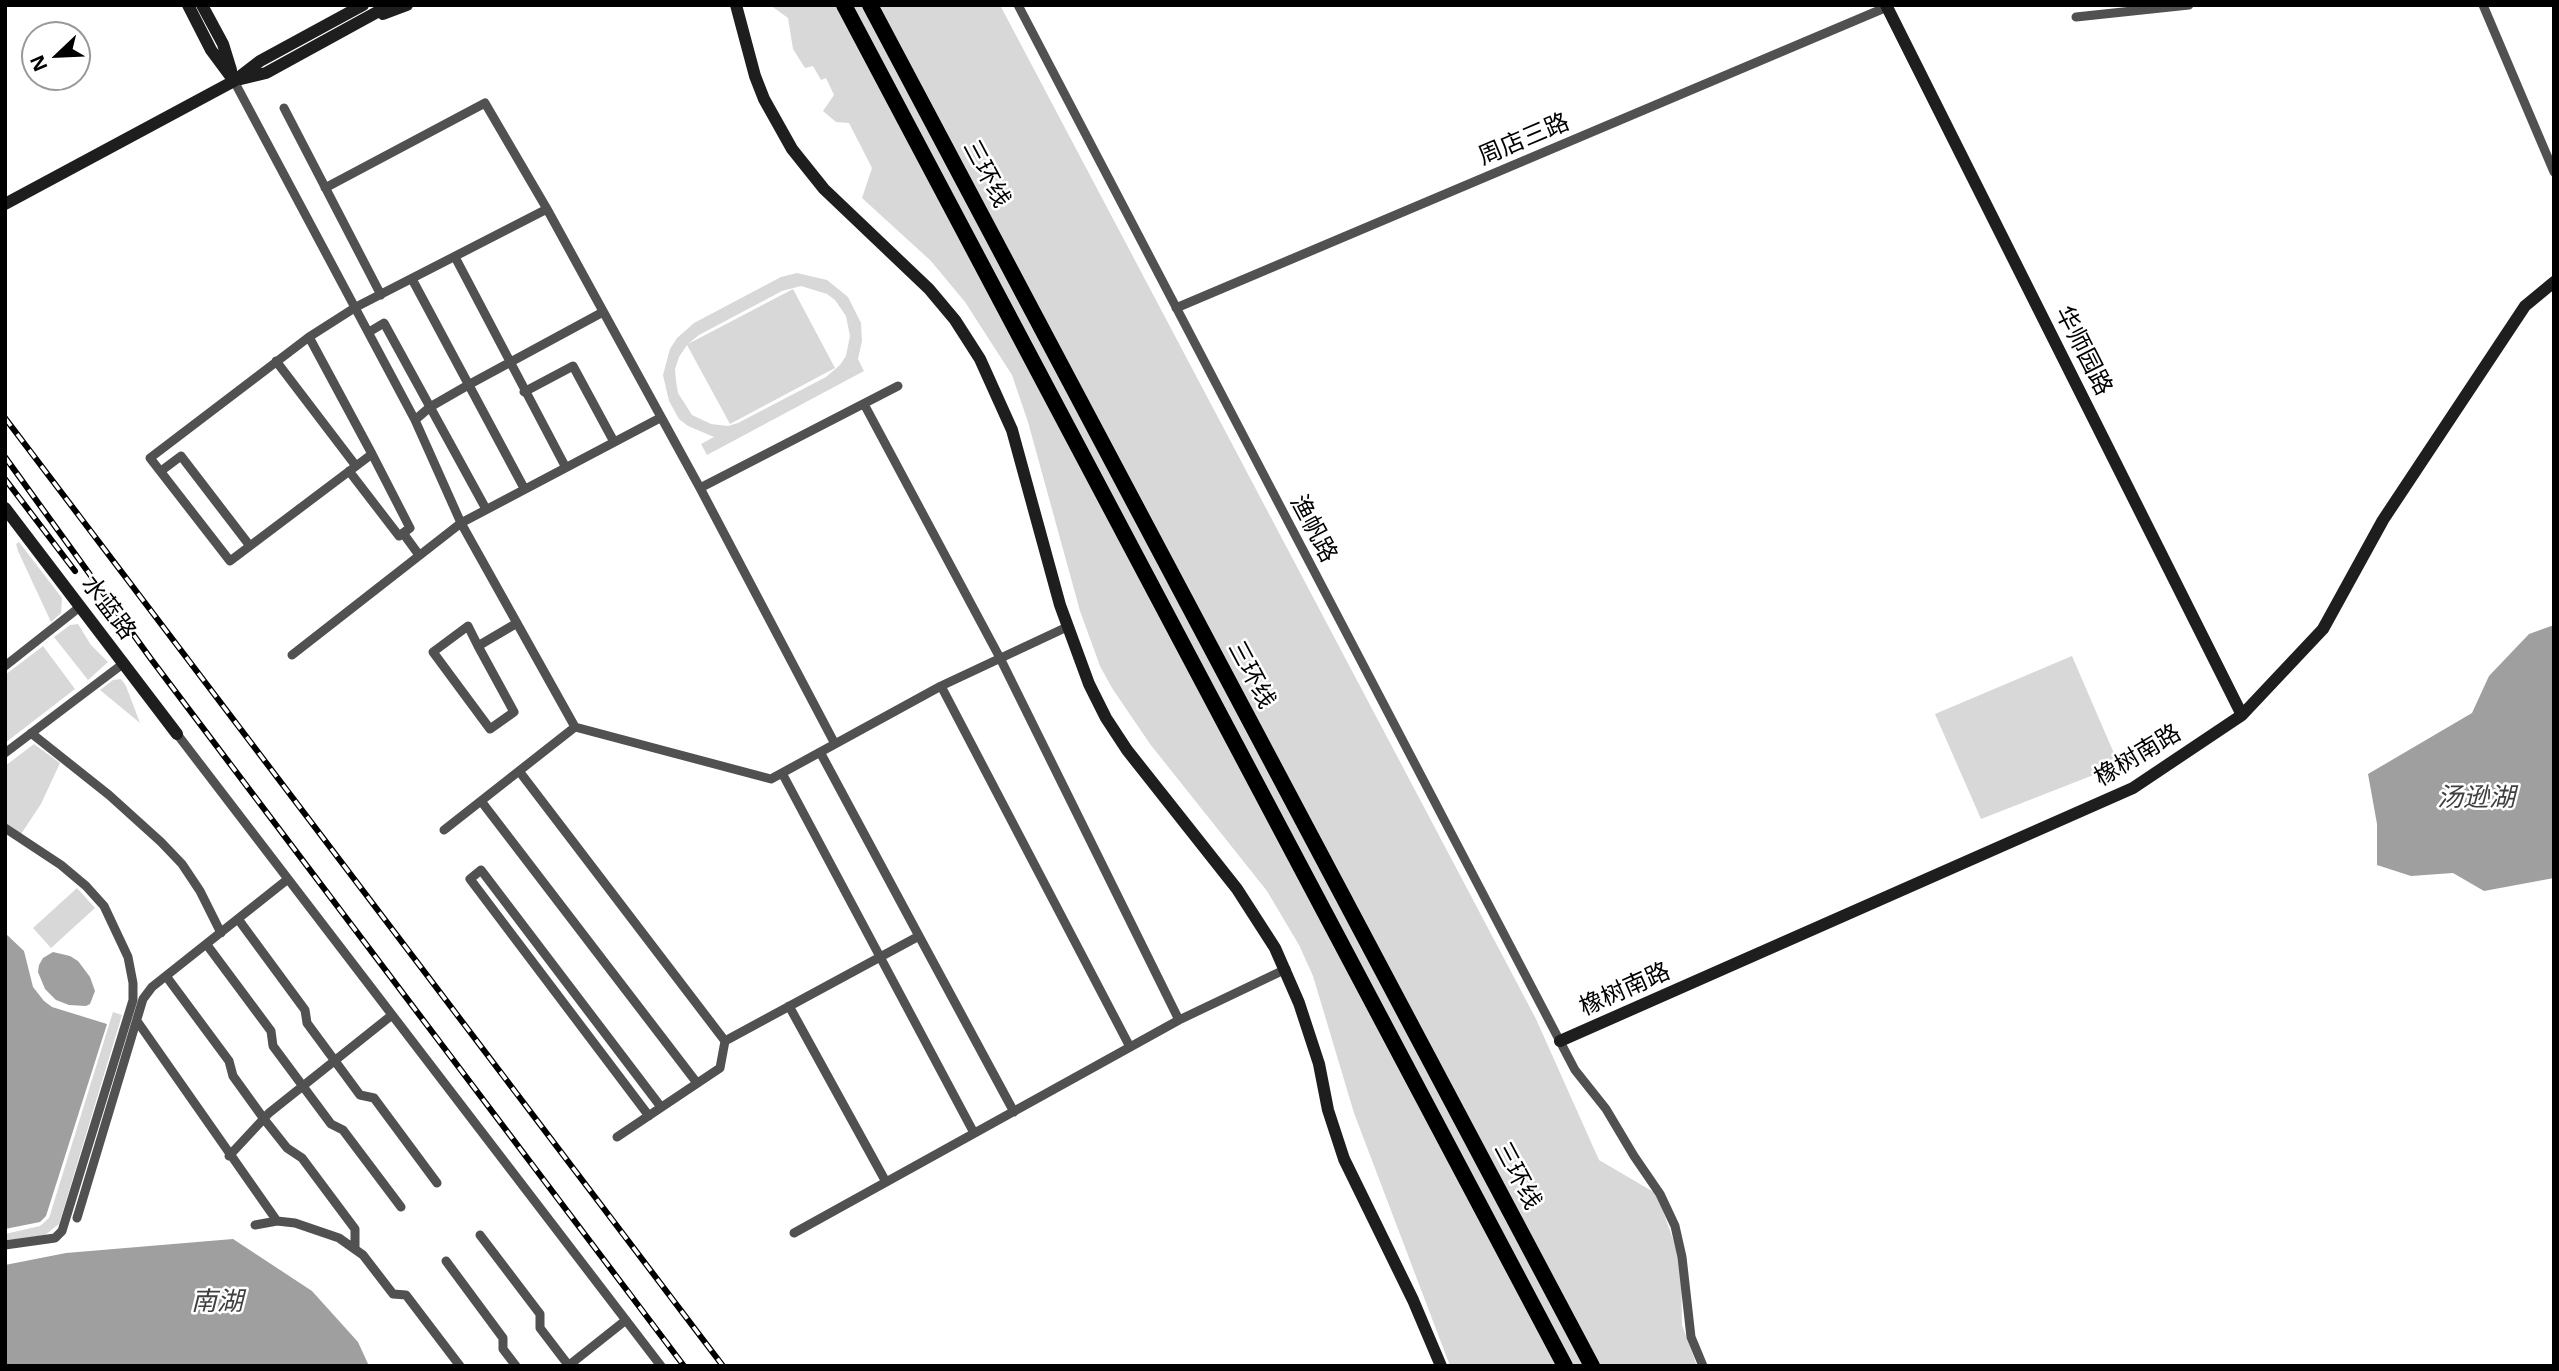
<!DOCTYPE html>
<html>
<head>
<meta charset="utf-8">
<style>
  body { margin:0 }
  #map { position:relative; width:2559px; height:1371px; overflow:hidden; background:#fff; font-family:"Noto Sans",sans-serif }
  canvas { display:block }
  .frame { position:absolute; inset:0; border:7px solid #000; pointer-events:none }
  .north { position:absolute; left:21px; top:21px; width:70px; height:70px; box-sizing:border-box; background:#fff; border:2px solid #999; border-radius:50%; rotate:247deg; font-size:19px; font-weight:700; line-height:28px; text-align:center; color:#000 }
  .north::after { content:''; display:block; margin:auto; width:24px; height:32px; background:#000; clip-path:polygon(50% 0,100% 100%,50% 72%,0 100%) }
</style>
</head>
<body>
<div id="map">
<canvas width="2559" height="1371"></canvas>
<div class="frame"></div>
<div class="north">N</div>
</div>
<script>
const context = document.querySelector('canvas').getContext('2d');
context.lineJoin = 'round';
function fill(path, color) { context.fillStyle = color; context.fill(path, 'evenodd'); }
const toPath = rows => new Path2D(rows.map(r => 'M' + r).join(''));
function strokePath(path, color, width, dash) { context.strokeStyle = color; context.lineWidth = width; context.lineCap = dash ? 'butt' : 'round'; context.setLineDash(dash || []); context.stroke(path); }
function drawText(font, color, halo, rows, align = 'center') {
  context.font = font + ' "Noto Sans","Noto Sans SC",sans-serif'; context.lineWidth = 5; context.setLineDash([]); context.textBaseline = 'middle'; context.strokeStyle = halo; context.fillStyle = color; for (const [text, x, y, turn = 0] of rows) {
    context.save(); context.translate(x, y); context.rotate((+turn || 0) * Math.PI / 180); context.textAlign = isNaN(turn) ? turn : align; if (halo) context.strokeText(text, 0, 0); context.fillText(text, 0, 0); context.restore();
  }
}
fill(toPath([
  [770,5,1000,5,1536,1019,1599,1160,1657,1194,1681,1262,1682,1325,1697,1366,1450,1366,1354,1113,1313,976,1299,945,1267,891,1150,744,1112,688,1100,666,1080,611,1028,422,1012,375,965,302,931,261,862,198,872,168,849,123,836,122,823,111,834,95,826,78,821,80,813,66,805,68,793,49,788,18],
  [797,273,827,280,848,297,861,323,862,341,858,359,864,371,707,455,701,444,714,437,688,426,679,419,669,401,663,375,670,349,677,338,694,323,781,277],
  [801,286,827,294,835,300,846,316,850,336,846,356,840,365,826,377,738,423,728,426,711,424,692,415,678,393,676,381,675,369,679,357,687,345,730,424,835,368,793,289,688,344,699,335,782,291],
  [19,542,62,598,61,613,51,622,18,551,16,544],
  [78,624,91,645,108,662,88,680,54,637,70,625],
  [43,646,75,689,5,743,5,675],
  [2072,656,2119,765,1981,819,1935,714],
  [121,679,126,686,140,723,100,690,113,680],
  [34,744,60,763,41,804,21,834,5,823,5,766],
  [77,888,95,908,51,948,33,928],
  [113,1012,122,1015,59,1224,45,1235,5,1241,5,1234,40,1226,49,1218]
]), '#d8d8d8');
fill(toPath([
  [2554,625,2554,878,2484,891,2453,873,2411,876,2377,865,2377,824,2368,774,2472,713,2489,676,2529,634],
  [5,933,24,951,33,987,44,1001,52,1007,107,1024,46,1216,40,1222,5,1229],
  [53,952,70,956,78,961,90,977,95,991,90,1004,86,1006,69,1005,56,1000,45,989,38,972,39,965,43,958],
  [233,1239,312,1291,358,1342,369,1366,5,1366,5,1265,66,1253]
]), '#9f9f9f');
const highway = toPath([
  [844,5,1565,1366],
  [870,5,1592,1366]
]);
strokePath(highway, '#dbdbdb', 18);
strokePath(toPath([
  [1018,5,1575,1070,1606,1109,1634,1156,1660,1194,1675,1226,1682,1257,1691,1337,1703,1366],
  [2483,5,2554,172],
  [2076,17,2189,5],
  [234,81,415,420,461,523,575,727,771,779,941,686,1067,627],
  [284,108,381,295],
  [325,188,485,103,547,209,700,488,835,744],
  [455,257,565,466],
  [412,279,524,488],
  [1176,308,1887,7],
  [369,332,384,323,486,509],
  [309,337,372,454,230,561,150,458,309,337,356,307,547,209],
  [276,361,356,466],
  [524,392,573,366,613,440],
  [864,404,1000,658,1179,1020],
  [415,420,430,407,470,384,603,312],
  [161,471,181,456,250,546],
  [349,471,399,536,410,528,372,454],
  [700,488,898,386],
  [403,533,419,555],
  [478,646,468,626,433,652,490,729,514,712,478,646,517,623],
  [292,655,461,523,660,418],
  [5,666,81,606],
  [941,686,1130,1047],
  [31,733,109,795,161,842,182,864,200,891,221,933],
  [177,734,661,1366],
  [5,753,124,663],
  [519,771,725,1041],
  [782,773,974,1133],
  [481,801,697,1083],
  [5,828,61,865,86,886,104,906,128,957,133,983,133,1000,62,1231,55,1238,5,1245],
  [444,830,575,727],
  [238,919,305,1010,307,1023,360,1095,374,1098,437,1183],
  [919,936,1014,1112],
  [207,945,271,1031,273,1046,331,1124,343,1130,401,1207],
  [166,976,229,1061,233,1076,264,1119,287,1148,302,1158,355,1229,355,1249],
  [789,1006,886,1182],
  [137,1021,277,1221],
  [649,1116,470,879,481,870,661,1107],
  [617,1137,720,1068,725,1041,919,936,820,752],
  [229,1156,269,1113,392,1015],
  [77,1218,143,999,152,987,288,879],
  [255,1225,277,1221,295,1223,339,1238,363,1255,393,1294,406,1295,460,1366],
  [794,1233,1179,1020,1286,969],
  [480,1235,540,1314,540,1328,569,1366],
  [446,1261,503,1338,503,1349,516,1366],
  [568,1366,626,1320]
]), '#515151', 9);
strokePath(toPath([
  [188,5,211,50,234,81],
  [202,5,223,44,231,70],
  [736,5,755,76,764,99,792,149,824,189,929,289,955,320,980,359,1012,430,1060,605,1089,684,1106,718,1127,750,1237,889,1275,948,1299,1003,1319,1064,1328,1110,1344,1159,1413,1300,1441,1366],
  [1886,5,2242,715],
  [383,14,407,5],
  [241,79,266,73,390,5],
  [5,204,234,81,260,61,363,5],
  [5,508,177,734],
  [1560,1041,2133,788,2242,715,2323,629,2383,520,2525,306,2554,282]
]), '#1e1e1e', 12);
strokePath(highway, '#000', 16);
const rail = toPath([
  [5,418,723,1366],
  [5,457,151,659,684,1366],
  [5,479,75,571]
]);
strokePath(rail, '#000', 6);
strokePath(rail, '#fff', 3.5, [10]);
drawText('24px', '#000', '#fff', [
  ["周店三路",1524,140,-23],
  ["三环线",986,174,62],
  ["华师园路",2083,351,63],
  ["渔帆路",1313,529,62],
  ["水蓝路",108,608,53],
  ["三环线",1251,675,62],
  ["橡树南路",2138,756,-31],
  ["橡树南路",1625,990,-24],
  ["三环线",1517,1176,62]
]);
drawText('italic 26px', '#404040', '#fff', [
  ["汤逊湖",2476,799],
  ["南湖",217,1303]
]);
</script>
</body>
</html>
